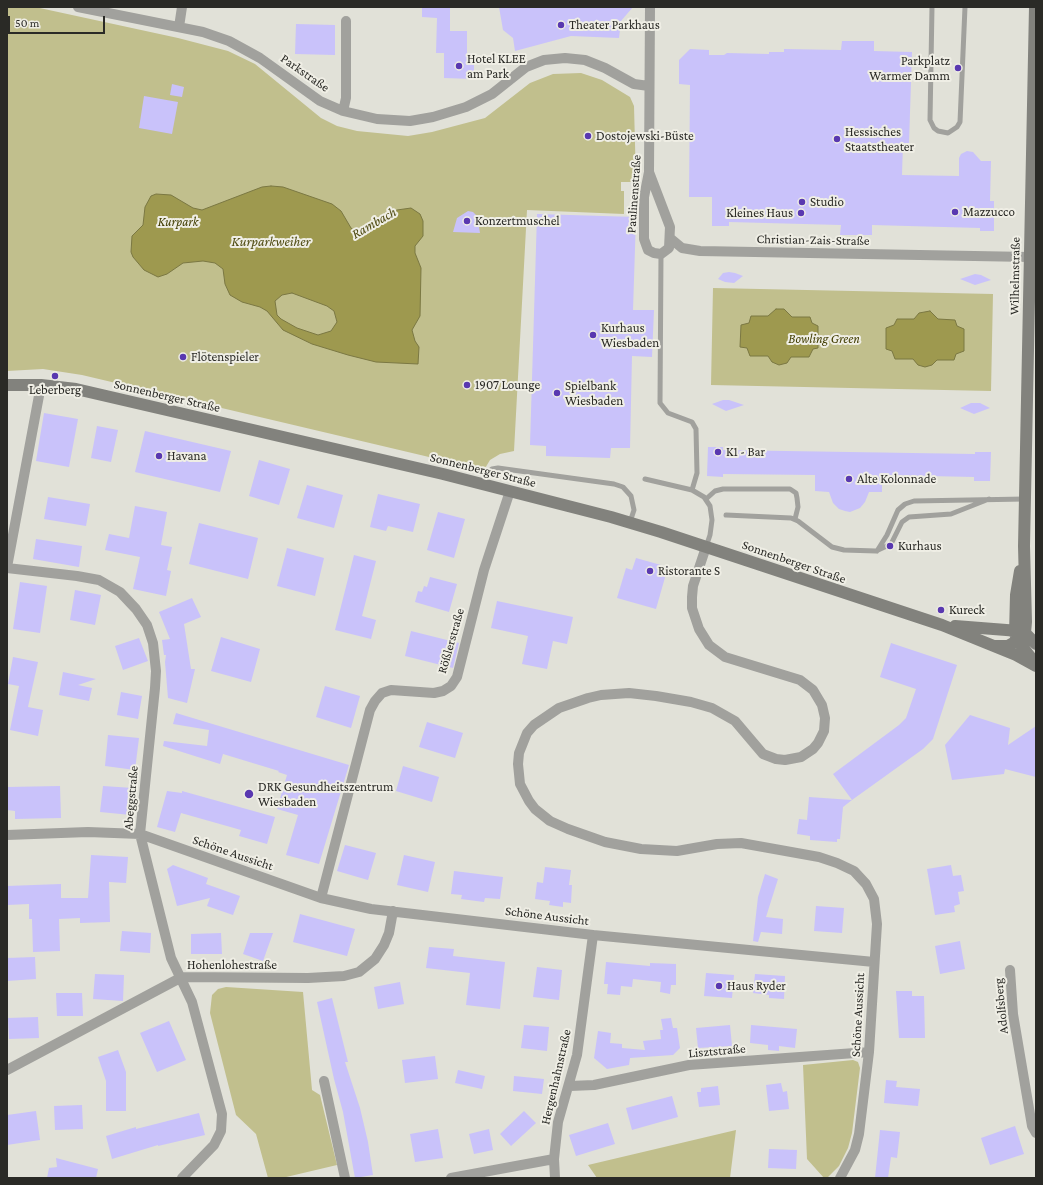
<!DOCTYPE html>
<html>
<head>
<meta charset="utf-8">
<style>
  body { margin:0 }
  #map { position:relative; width:1043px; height:1185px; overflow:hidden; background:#e1e1d8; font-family:"Crimson Pro",serif }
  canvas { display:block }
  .frame { position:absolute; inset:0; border:8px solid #2a2a26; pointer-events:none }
  .scale { position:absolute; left:8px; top:16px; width:97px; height:18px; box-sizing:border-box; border:2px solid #2a2a26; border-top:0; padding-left:5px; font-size:12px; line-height:14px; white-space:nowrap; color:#2a2a26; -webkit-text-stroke:3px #efeee5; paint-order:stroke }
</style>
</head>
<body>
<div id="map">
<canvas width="1043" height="1185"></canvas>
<div class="frame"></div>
<div class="scale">50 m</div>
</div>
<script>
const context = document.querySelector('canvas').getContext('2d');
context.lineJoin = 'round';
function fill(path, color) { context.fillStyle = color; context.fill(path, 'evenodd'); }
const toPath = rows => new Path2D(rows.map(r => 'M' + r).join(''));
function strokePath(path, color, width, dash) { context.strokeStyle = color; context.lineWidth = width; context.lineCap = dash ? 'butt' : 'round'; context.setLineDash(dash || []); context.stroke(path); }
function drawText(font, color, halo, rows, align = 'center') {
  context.font = font + ' "Crimson Pro",serif'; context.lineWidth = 4; context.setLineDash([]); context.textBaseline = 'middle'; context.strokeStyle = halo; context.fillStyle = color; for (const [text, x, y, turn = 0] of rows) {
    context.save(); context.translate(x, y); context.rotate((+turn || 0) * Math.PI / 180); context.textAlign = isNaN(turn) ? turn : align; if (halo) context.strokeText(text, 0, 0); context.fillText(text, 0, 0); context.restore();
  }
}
fill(toPath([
  [7,7,35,7,178,38,228,51,255,64,321,118,337,126,357,131,408,136,432,132,485,118,530,83,553,74,581,73,602,80,630,97,634,106,636,182,621,182,621,191,624,191,624,214,527,210,514,451,500,454,490,460,484,470,82,375,43,369,7,371],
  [713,288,993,294,991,391,711,385],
  [226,987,303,992,312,1090,320,1095,337,1165,282,1178,268,1178,256,1134,236,1115,210,1013,212,995,218,989],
  [853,1060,858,1062,860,1068,852,1133,848,1148,839,1166,827,1178,824,1178,807,1159,803,1065],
  [736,1130,730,1178,597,1178,588,1165]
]), '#c1bf8d');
const water = toPath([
  [271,186,283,187,332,204,341,211,351,228,356,232,367,232,385,215,397,210,411,208,420,214,423,221,423,236,415,246,415,253,421,268,420,316,412,330,415,341,419,347,418,364,376,362,348,355,312,344,283,330,267,311,260,307,242,302,230,295,225,284,223,269,215,263,203,261,183,263,167,274,158,277,144,270,133,257,131,252,132,236,143,225,145,207,151,196,156,194,171,195,193,208,202,210,262,187,271,186],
  [292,293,327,306,334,311,337,322,331,331,318,335,297,328,281,319,277,315,275,301,282,295,292,293],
  [776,309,784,309,792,317,810,317,812,323,818,326,818,348,813,349,809,357,791,357,787,363,779,365,772,362,768,356,750,356,747,348,740,347,741,325,749,323,751,316,768,316,776,309],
  [930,311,938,319,955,320,957,326,964,329,964,351,956,354,954,360,937,360,932,365,925,367,918,365,913,359,895,359,892,351,886,349,886,328,894,325,897,319,914,319,919,313,930,311]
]);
fill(water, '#9e994f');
strokePath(water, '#7b7843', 1);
fill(toPath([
  [422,7,450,7,450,31,467,31,467,53,474,53,474,79,444,78,444,53,436,53,437,18,422,17],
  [499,7,633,7,621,21,619,38,571,36,515,51,513,38,503,30],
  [296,24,335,25,335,55,295,54],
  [842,41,874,41,874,51,912,52,909,143,903,143,902,175,959,176,959,158,961,154,967,151,973,152,981,161,991,161,990,201,994,201,994,231,980,231,980,228,872,225,872,235,840,235,841,225,729,222,729,226,712,226,712,197,689,197,690,85,679,84,679,60,690,49,709,50,709,55,724,55,727,53,769,54,769,52,784,52,784,49,841,50],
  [172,84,184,87,182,97,170,95],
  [144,96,178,102,172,134,139,128],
  [468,211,473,212,477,216,480,233,453,232,457,218],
  [537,214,636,217,633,310,654,310,652,357,632,356,630,448,611,448,610,458,546,456,546,446,530,445],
  [729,272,735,273,743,276,734,283,725,282,718,279,723,273],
  [975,274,981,275,991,280,975,285,960,279],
  [723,400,729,400,744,405,726,411,712,404],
  [971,403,980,403,990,408,974,414,960,408],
  [44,413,78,419,69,467,36,461],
  [97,426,118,430,111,462,91,458],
  [145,431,231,451,220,492,135,472],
  [708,447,723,447,723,450,975,454,975,452,991,452,990,481,974,481,974,477,882,475,882,492,869,492,865,502,860,508,850,512,845,511,839,509,833,503,829,492,815,491,815,475,723,474,723,477,707,476],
  [259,460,290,469,279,505,249,496],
  [307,485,343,495,334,528,297,518],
  [378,494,420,504,413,532,388,526,386,531,370,527],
  [48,497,90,504,86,526,44,519],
  [135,506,167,512,161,545,172,547,167,570,171,571,166,596,133,589,140,557,105,550,109,534,129,538],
  [438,512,465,519,454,558,427,550],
  [199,523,258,538,248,579,189,564],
  [36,539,82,546,79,567,33,559],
  [287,548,324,558,315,596,277,586],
  [354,555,376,561,362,616,376,620,371,639,335,630],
  [636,558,668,567,656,609,617,598,626,568,632,570],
  [430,577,457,584,449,612,415,602,418,591,422,592,424,586,427,587],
  [20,582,47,586,40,633,13,629],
  [75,590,101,595,95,625,70,620],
  [192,598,201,617,184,624,191,669,195,669,187,703,168,698,165,662,166,655,164,655,162,640,170,639,159,612],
  [497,601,573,617,567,644,553,641,547,669,522,664,528,636,491,628],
  [411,631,459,643,453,668,405,656],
  [221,637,260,649,251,682,211,671],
  [139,638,148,661,123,670,115,646],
  [891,643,957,665,933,739,923,749,852,800,833,774,899,725,906,718,916,689,880,677],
  [13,657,38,662,28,707,43,710,38,736,10,730,19,686,8,684],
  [63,672,96,679,78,685,92,688,89,701,59,695],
  [325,686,360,696,351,728,316,717],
  [121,692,142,696,138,719,117,715],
  [176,713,349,765,319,864,286,855,298,815,277,809,287,775,278,772,279,771,223,754,220,764,163,746,164,741,207,746,209,730,173,724],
  [970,715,1010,728,1008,745,1036,726,1036,777,1005,769,1004,774,952,780,945,745],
  [427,722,463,733,455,758,419,747],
  [108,735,139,738,135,770,105,766],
  [403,766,439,777,432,802,396,791],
  [60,786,61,818,15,819,15,811,7,810,7,787],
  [103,786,133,788,131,815,100,812],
  [167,791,182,793,182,791,275,817,267,844,239,836,241,830,181,813,175,832,157,827],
  [809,797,852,800,843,807,840,839,837,839,837,842,810,840,810,836,797,834,799,819,807,820],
  [345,845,376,853,368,880,337,871],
  [91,855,128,857,126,883,109,882,110,922,80,923,80,918,59,919,60,951,33,952,32,919,29,919,29,904,7,905,7,886,61,884,61,898,88,898],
  [404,855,435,862,428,892,397,885],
  [173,865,208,878,206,884,240,896,233,915,207,906,210,898,177,906,167,869],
  [951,865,953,876,961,875,964,891,958,892,960,904,954,906,955,912,935,915,927,869],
  [545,867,571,870,569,885,572,885,571,903,563,902,563,907,549,905,550,901,535,899,537,882,543,883],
  [454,871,503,877,500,899,485,898,484,902,461,899,462,895,451,894],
  [765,874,778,879,766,917,783,919,782,934,761,932,758,942,753,941,758,897],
  [816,906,844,908,842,933,814,931],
  [300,914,355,929,347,956,293,942],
  [122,931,151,933,150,953,120,951],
  [221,933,222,954,191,954,191,934],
  [250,933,273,933,263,961,243,954],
  [960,941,965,969,940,974,935,946],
  [429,947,454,949,453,956,505,962,500,1009,466,1005,470,973,426,968],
  [35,957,36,979,7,981,7,958],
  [606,962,650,966,650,963,676,964,676,985,671,985,670,994,660,992,661,982,633,979,632,987,621,986,620,995,607,994,608,984,604,984],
  [537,967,562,970,559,1000,533,997],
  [706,973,734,975,732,998,704,996],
  [95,974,124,975,123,1001,93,999],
  [755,974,785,976,784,999,769,998,769,995,753,993],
  [400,982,404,1004,378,1009,374,987],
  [896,991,912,991,912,996,924,996,925,1038,899,1038],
  [56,993,82,993,83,1016,57,1016],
  [332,998,348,1062,345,1062,360,1108,368,1142,373,1175,355,1178,343,1112,334,1079,317,1002],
  [38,1017,39,1038,9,1039,8,1018],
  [671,1018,673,1028,677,1028,680,1048,673,1055,630,1058,629,1065,607,1069,594,1058,598,1031,611,1033,610,1043,622,1044,622,1048,645,1050,643,1041,661,1039,660,1030,663,1030,661,1019],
  [169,1021,186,1060,157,1072,140,1033],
  [524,1025,549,1027,547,1051,521,1048],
  [730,1025,732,1046,698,1048,696,1028],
  [751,1025,797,1029,795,1048,779,1046,779,1051,768,1050,768,1045,750,1043],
  [118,1050,126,1072,126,1111,106,1111,106,1081,98,1057],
  [435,1056,438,1079,405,1083,402,1060],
  [458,1070,485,1076,482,1089,455,1083],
  [514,1076,544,1079,542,1094,513,1091],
  [886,1080,897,1081,896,1087,920,1089,918,1106,884,1103],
  [781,1083,783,1092,787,1091,789,1109,769,1111,766,1085],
  [718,1086,720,1105,699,1107,697,1092,701,1092,701,1088],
  [672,1096,678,1117,632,1130,626,1108],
  [82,1105,83,1129,55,1130,54,1106],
  [36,1111,40,1140,7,1145,7,1115],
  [524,1111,536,1123,511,1146,500,1134],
  [199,1113,205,1135,158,1146,158,1145,112,1159,106,1136,136,1127,136,1129],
  [608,1123,615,1144,576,1156,569,1135],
  [1015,1126,1024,1154,990,1165,981,1138],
  [438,1129,443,1158,415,1162,410,1134],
  [489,1129,493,1150,474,1154,469,1134],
  [880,1130,900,1132,897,1158,891,1157,888,1178,875,1178],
  [769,1149,797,1150,796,1169,768,1168],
  [56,1158,98,1169,96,1178,47,1178,49,1168,57,1167]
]), '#c9c2fa');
strokePath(toPath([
  [932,7,930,120,934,128,938,131,948,133,957,127,960,122,965,7],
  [661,254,660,403,668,413,692,422,696,429,697,473,692,490],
  [645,479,692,490,704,497,710,506,712,520,710,535,706,547],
  [484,484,487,473,492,469,498,468,614,484,623,487,631,496,634,510,630,522],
  [706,499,715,491,723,489,790,489,796,493,797,498,798,507,795,519],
  [726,515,791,518,798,521,832,547,844,550,876,551,891,544,902,522,909,517,951,514,989,499],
  [877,551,887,535,898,510,905,504,914,501,1025,499]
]), '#a1a19d', 5);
strokePath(toPath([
  [78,7,203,32,229,41,260,58,320,101,343,111,377,119,410,121,433,117,466,107,492,94,526,67,544,60,565,58,585,60,605,68,634,84,649,86],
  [179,27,182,7],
  [343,111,346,98,346,21],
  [649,172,670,227,669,248,661,254,654,253,648,250,644,239,644,197,649,172,650,7],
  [670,238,682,248,700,251,1029,257],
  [706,547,693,586,692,597,692,608,699,629,709,645,725,657,800,680,813,690,822,705,825,718,824,731,818,743,813,749,801,757,785,760,776,759,763,754,735,721,712,708,691,702,656,696,629,693,601,695,588,698,559,708,534,725,527,733,519,753,518,764,520,784,529,801,535,809,550,821,568,829,605,842,641,849,677,851,717,844,741,843,819,857,837,863,854,871,866,884,874,899,877,924,869,1052,859,1134,855,1150,840,1178],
  [7,567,41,385],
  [7,568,77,576,99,580,120,592,136,609,147,625,153,643,156,671,155,688,140,834,171,958,192,1002,222,1114,221,1131,214,1145,182,1178],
  [7,835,88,832,140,834,321,898,371,909,593,935,874,962],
  [321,898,370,710,375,701,382,693,391,690,434,693,443,691,451,686,457,677,484,570,510,491],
  [1010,970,1013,1014,1032,1126,1036,1133],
  [7,1070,182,977,308,978,344,976,359,972,375,959,384,945,389,933,393,911],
  [324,1081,345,1178],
  [570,1086,594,1085,689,1065,869,1052],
  [451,1178,554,1159],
  [555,1178,554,1159,558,1122,577,1055,593,935]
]), '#a1a19d', 10);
strokePath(toPath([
  [7,385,41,385,76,389,443,474,611,517,661,532,942,625,1016,655,1036,666],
  [1020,571,1016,595,1015,634,1018,641,1034,662],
  [955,626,1019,631,1025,633,1036,644],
  [995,646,1008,646,1022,638,1025,633,1026,622,1024,546,1035,7]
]), '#82827d', 12);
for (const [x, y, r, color] of [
  [561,25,4,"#5938b0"],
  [459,66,4,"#5938b0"],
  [958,68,4,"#5938b0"],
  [588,136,4,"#5938b0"],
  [837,139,4,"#5938b0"],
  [802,202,4,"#5938b0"],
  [955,212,4,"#5938b0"],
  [801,213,4,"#5938b0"],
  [467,221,4,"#5938b0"],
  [593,335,4,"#5938b0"],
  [183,357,4,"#5938b0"],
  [55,376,4,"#5938b0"],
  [467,385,4,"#5938b0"],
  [557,393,4,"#5938b0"],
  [718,452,4,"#5938b0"],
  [159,456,4,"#5938b0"],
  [849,479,4,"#5938b0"],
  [890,546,4,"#5938b0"],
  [650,571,4,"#5938b0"],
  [941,610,4,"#5938b0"],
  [249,794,5,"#5938b0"],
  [719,986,4,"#5938b0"]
]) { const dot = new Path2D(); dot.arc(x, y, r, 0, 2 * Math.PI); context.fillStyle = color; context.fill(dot); strokePath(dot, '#efeee5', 1.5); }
drawText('13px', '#2a2a26', '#efeee5', [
  ["Theater Parkhaus",569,25],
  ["Hotel KLEE",467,59],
  ["am Park",467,74],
  ["Parkplatz",950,61,"right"],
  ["Warmer Damm",950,76,"right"],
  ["Hessisches",845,132],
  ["Staatstheater",845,147],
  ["Dostojewski-Büste",596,136],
  ["Studio",810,202],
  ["Mazzucco",963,212],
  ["Kleines Haus",793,213,"right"],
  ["Konzertmuschel",475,221],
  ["Kurhaus",601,328],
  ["Wiesbaden",601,343],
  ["Flötenspieler",191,357],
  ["1907 Lounge",475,385],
  ["Spielbank",565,386],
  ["Wiesbaden",565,401],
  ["Leberberg",55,390,"center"],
  ["K1 - Bar",726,452],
  ["Havana",167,456],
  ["Alte Kolonnade",857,479],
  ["Kurhaus",898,546],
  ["Ristorante S",658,571],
  ["Kureck",949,610],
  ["DRK Gesundheitszentrum",258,787],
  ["Wiesbaden",258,802],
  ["Haus Ryder",727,986]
], 'left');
drawText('13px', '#2a2a26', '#efeee5', [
  ["Parkstraße",305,73,35],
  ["Paulinenstraße",634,194,-86],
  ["Christian-Zais-Straße",813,240,1],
  ["Wilhelmstraße",1015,276,-89],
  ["Sonnenberger Straße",167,396,13],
  ["Sonnenberger Straße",483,470,14],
  ["Sonnenberger Straße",794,562,19],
  ["Rößlerstraße",451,641,-74],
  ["Abeggstraße",131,798,-85],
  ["Schöne Aussicht",233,853,19],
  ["Schöne Aussicht",547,916,7],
  ["Hohenlohestraße",232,965],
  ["Adolfsberg",1001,1006,-96],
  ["Schöne Aussicht",858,1015,-87],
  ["Lisztstraße",717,1051,-5],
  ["Hergenhahnstraße",556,1077,-77]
]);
drawText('italic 13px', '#413d00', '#efeee5', [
  ["Kurpark",178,222],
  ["Bowling Green",824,339]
]);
drawText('italic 14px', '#4f4b12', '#efeee5', [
  ["Rambach",374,223,-30],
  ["Kurparkweiher",271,242]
]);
</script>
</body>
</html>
